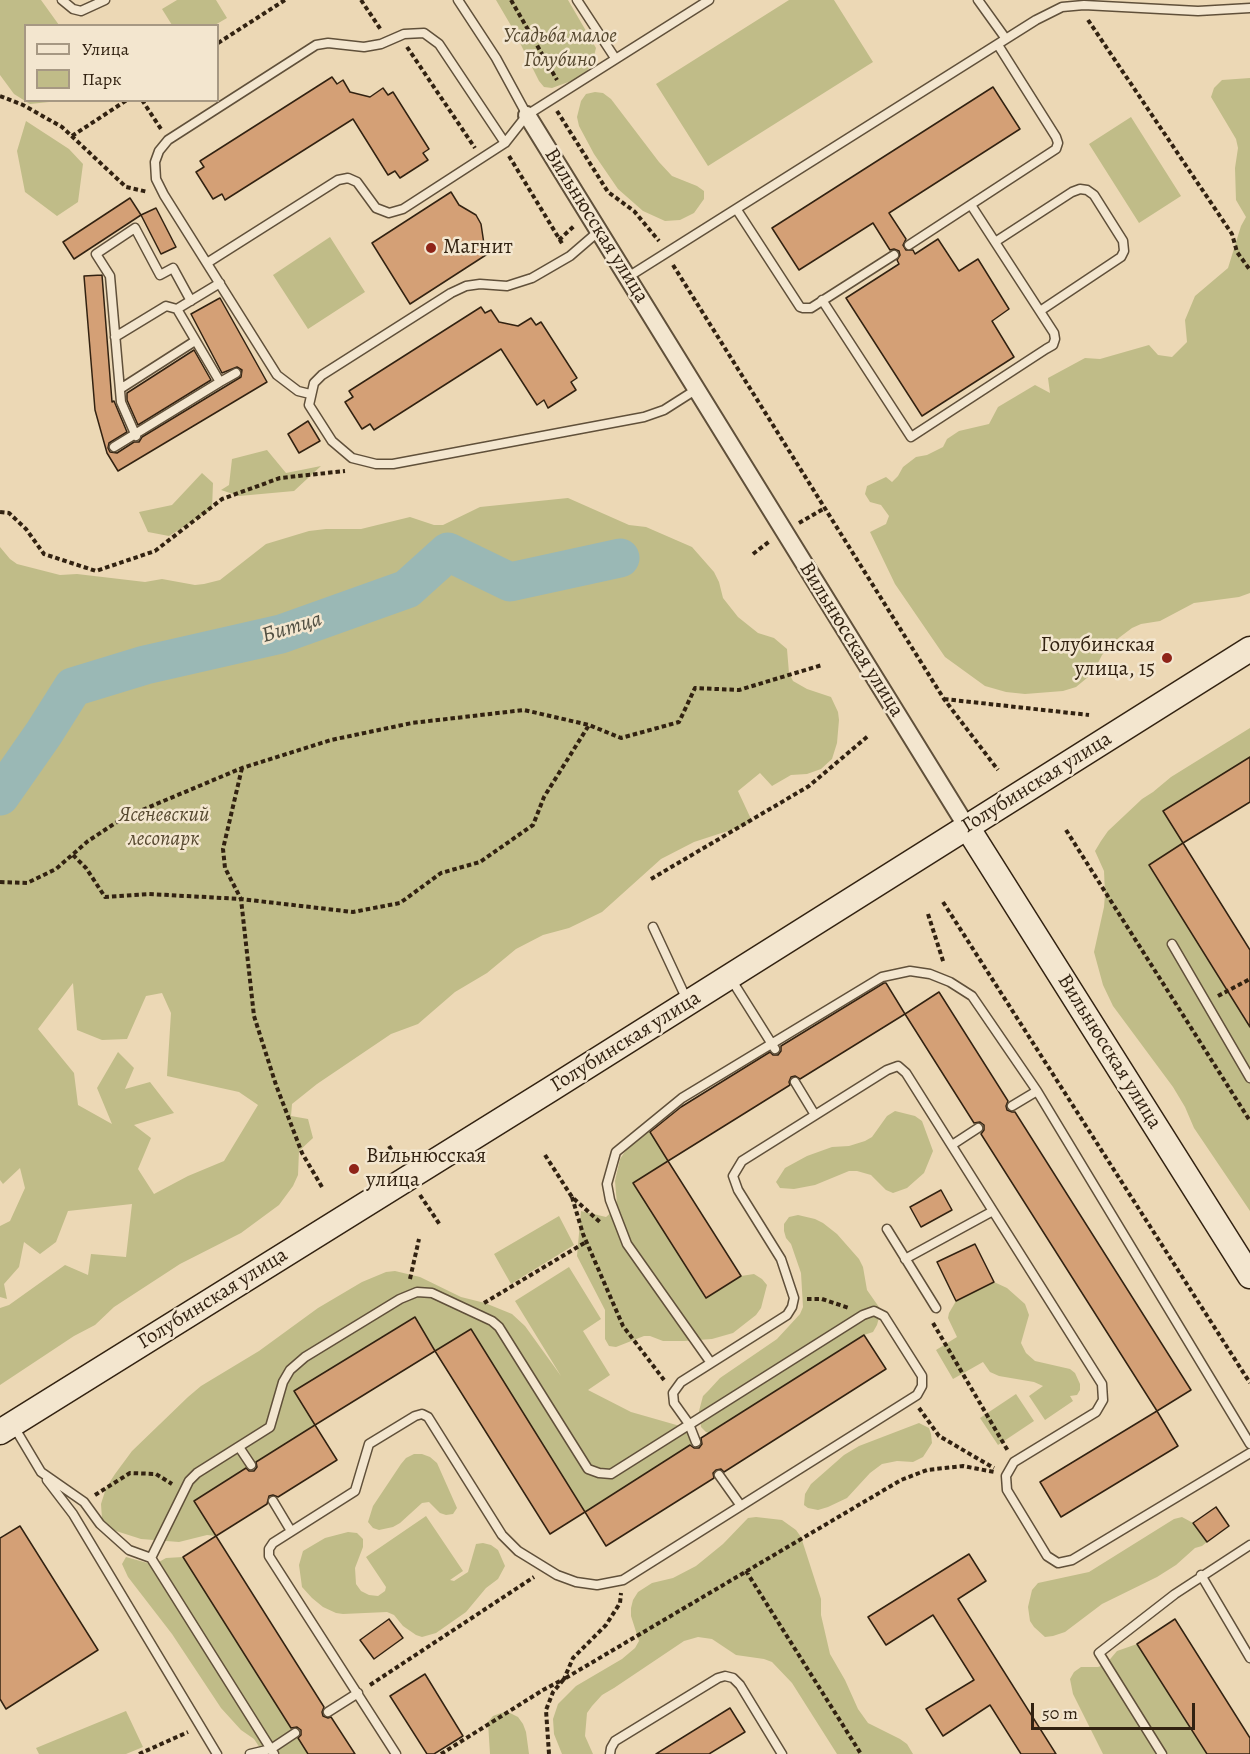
<!DOCTYPE html>
<html>
<head>
<meta charset="utf-8">
<style>
  body { margin:0 }
  #map { position:relative; width:1250px; height:1754px; overflow:hidden; background:#ecd8b5; font-family:Alegreya,serif }
  canvas { display:block }
  .legend { position:absolute; left:24px; top:24px; width:195px; height:78px; box-sizing:border-box; background:#f3e6cf; border:2px solid #a69883; margin:0; padding:8px 10px; list-style:none; font-size:18px; color:#322211 }
  .legend li { display:flex; align-items:center; gap:12px; height:30px }
  .legend b { width:30px; border:2px solid #a69883 }
  .scale { position:absolute; left:1031px; top:1703px; width:164px; height:27px; box-sizing:border-box; border:3px solid #322211; border-top:0; padding-left:8px; font-size:18px; line-height:21px; white-space:nowrap; color:#322211; -webkit-text-stroke:4px #f3e6cf; paint-order:stroke }
</style>
</head>
<body>
<div id="map">
<canvas width="1250" height="1754"></canvas>
<ul class="legend">
<li><b style="height:8px;background:#f3e6cf"></b>Улица</li>
<li><b style="height:16px;background:#c0bc88"></b>Парк</li>
</ul>
<div class="scale">50 m</div>
</div>
<script>
const context = document.querySelector('canvas').getContext('2d');
context.lineJoin = 'round';
function fill(path, color) { context.fillStyle = color; context.fill(path, 'evenodd'); }
const toPath = rows => new Path2D(rows.map(r => 'M' + r).join(''));
function strokePath(path, color, width, dash) { context.strokeStyle = color; context.lineWidth = width; context.lineCap = dash ? 'butt' : 'round'; context.setLineDash(dash || []); context.stroke(path); }
function drawText(font, color, halo, rows, align = 'center') {
  context.font = font + ' Alegreya,serif'; context.lineWidth = 5; context.setLineDash([]); context.textBaseline = 'middle'; context.strokeStyle = halo; context.fillStyle = color; for (const [text, x, y, turn = 0] of rows) {
    context.save(); context.translate(x, y); context.rotate((+turn || 0) * Math.PI / 180); context.textAlign = isNaN(turn) ? turn : align; if (halo) context.strokeText(text, 0, 0); context.fillText(text, 0, 0); context.restore();
  }
}
fill(toPath([
  [0,0,41,0,59,25,26,26,26,100,50,101,49,102,30,104,14,94,0,75],
  [177,0,216,0,227,18,215,25,172,25,162,9],
  [496,0,568,0,596,48,592,64,582,77,552,88,544,87,539,81,513,29],
  [789,0,834,0,873,62,708,166,656,84],
  [1250,78,1250,593,1239,597,1194,603,1160,621,1141,624,1132,628,1116,640,1102,655,1093,673,1076,687,1063,691,1025,694,1006,692,985,686,945,657,895,584,870,532,886,524,889,516,881,505,870,502,865,494,867,486,886,477,892,482,898,476,903,467,916,457,927,455,943,447,947,439,959,431,989,424,998,407,1035,385,1050,393,1048,378,1085,358,1100,359,1149,345,1158,355,1172,357,1187,342,1185,320,1195,296,1228,268,1241,226,1246,217,1236,200,1235,168,1238,148,1236,139,1211,97,1214,88,1222,80],
  [595,92,603,93,611,99,659,162,672,176,697,186,704,191,704,199,694,213,680,220,665,221,643,211,618,189,594,154,579,126,577,117,581,101,586,94],
  [1131,117,1181,196,1139,223,1089,144],
  [26,121,69,149,83,164,78,202,57,216,25,192,17,151],
  [330,237,365,292,308,329,273,275],
  [267,450,286,473,321,466,294,491,239,496,221,490,229,485,232,459],
  [202,473,213,483,212,509,169,536,148,532,139,512,172,505],
  [568,498,629,525,646,527,692,547,714,572,719,582,723,598,738,617,758,633,774,638,787,649,789,673,793,681,807,689,831,697,838,712,839,720,837,743,832,759,821,769,807,774,791,775,772,786,760,773,738,791,751,819,746,825,694,842,661,859,602,912,569,928,543,935,516,949,487,973,455,992,418,1024,391,1034,317,1084,292,1104,291,1116,308,1119,313,1138,299,1151,298,1175,293,1186,279,1205,241,1233,180,1264,114,1307,95,1325,74,1336,0,1385,0,1308,9,1305,65,1265,88,1275,91,1254,126,1257,132,1204,68,1211,56,1242,40,1254,24,1242,19,1267,4,1284,7,1299,0,1297,0,1226,10,1221,25,1188,20,1168,3,1184,0,1180,0,547,10,559,17,564,60,575,77,574,145,582,162,579,195,585,204,584,220,580,266,544,309,531,326,529,361,529,410,517,434,525,443,525,480,507],
  [73,983,77,1030,102,1040,127,1039,146,996,162,993,171,1013,167,1076,239,1092,258,1105,224,1161,188,1176,154,1194,138,1169,151,1138,134,1125,174,1113,150,1082,125,1089,134,1068,118,1052,97,1088,112,1124,78,1105,74,1073,38,1029],
  [1250,728,1250,757,1163,811,1183,843,1149,866,1250,1027,1250,1211,1194,1128,1185,1107,1173,1087,1113,1006,1103,985,1094,952,1104,907,1105,894,1104,871,1095,851,1101,841,1108,831,1142,799,1153,792,1171,777],
  [895,1111,915,1116,922,1121,933,1151,924,1173,907,1188,893,1193,886,1190,871,1175,857,1171,849,1171,815,1185,794,1189,780,1188,776,1182,785,1168,807,1156,832,1147,849,1146,865,1141,872,1137,887,1116],
  [648,1128,668,1161,634,1183,705,1298,741,1276,754,1274,762,1279,767,1285,761,1308,756,1315,733,1333,712,1339,684,1341,663,1341,650,1336,644,1336,616,1347,609,1346,605,1339,605,1310,577,1256,581,1211,606,1217,613,1211,617,1204,615,1181,620,1159,630,1144],
  [798,1215,815,1219,823,1223,837,1234,859,1259,863,1267,867,1290,881,1310,877,1325,873,1332,864,1335,709,1433,706,1432,701,1427,699,1411,703,1396,709,1390,720,1378,777,1339,800,1314,803,1307,801,1273,791,1244,786,1238,784,1231,784,1224,789,1217],
  [559,1216,574,1245,511,1284,494,1254],
  [569,1267,601,1319,583,1331,610,1375,588,1390,631,1412,680,1426,688,1431,696,1442,585,1512,435,1351,414,1317,294,1391,315,1425,194,1501,216,1536,207,1535,179,1542,141,1539,113,1530,102,1519,101,1504,106,1488,115,1474,132,1451,188,1397,201,1386,259,1351,318,1308,362,1282,386,1272,395,1271,420,1277,461,1297,485,1303,512,1314,525,1326,561,1376,515,1301],
  [994,1282,1007,1288,1025,1304,1029,1315,1021,1343,1026,1353,1035,1361,1070,1369,1075,1373,1080,1384,1080,1390,1077,1395,1070,1396,1073,1401,1045,1420,1029,1396,1043,1386,1034,1382,999,1376,990,1372,983,1362,953,1379,936,1350,957,1337,948,1318,949,1313,956,1301],
  [1016,1394,1034,1421,998,1445,980,1418],
  [919,1423,929,1428,931,1434,932,1443,923,1457,913,1462,897,1461,882,1464,870,1473,847,1498,828,1507,818,1510,808,1508,804,1505,805,1494,811,1484,844,1455,859,1446],
  [414,1454,422,1454,430,1457,437,1463,457,1508,453,1514,446,1515,440,1513,429,1502,422,1503,400,1523,393,1527,379,1530,373,1528,368,1522,373,1506,401,1464,406,1458],
  [426,1516,463,1571,450,1580,454,1581,468,1572,476,1544,483,1543,491,1545,498,1550,505,1566,498,1579,486,1588,466,1612,436,1633,422,1637,416,1635,403,1626,394,1615,387,1612,343,1614,336,1613,323,1607,312,1598,302,1587,299,1565,303,1551,325,1538,348,1532,357,1533,363,1539,363,1547,355,1568,356,1584,361,1591,369,1595,378,1596,385,1591,386,1587,366,1557],
  [756,1517,782,1520,796,1530,801,1537,821,1599,821,1615,830,1654,845,1680,858,1709,868,1723,900,1739,907,1744,913,1754,837,1754,792,1683,772,1662,764,1659,736,1655,712,1639,698,1637,684,1641,614,1688,602,1695,592,1706,587,1713,585,1736,593,1754,562,1754,554,1734,553,1719,558,1704,576,1686,622,1659,635,1648,639,1641,631,1616,631,1608,633,1600,638,1592,652,1583,673,1578,696,1566,723,1544,748,1518],
  [1182,1517,1193,1523,1207,1542,1202,1546,1195,1548,1176,1565,1157,1577,1102,1604,1065,1632,1053,1636,1045,1637,1034,1627,1030,1621,1028,1607,1032,1590,1038,1583,1089,1572,1174,1519],
  [126,1557,151,1564,159,1562,166,1558,183,1557,308,1754,261,1754,262,1751,254,1739,241,1730,221,1708,172,1634,128,1577,122,1564],
  [1137,1644,1207,1754,1103,1754,1073,1694,1070,1679,1074,1672,1081,1667,1098,1667,1106,1664,1117,1651],
  [126,1711,143,1747,126,1754,39,1754,36,1748],
  [501,1713,510,1713,518,1717,523,1724,526,1732,529,1754,490,1754,488,1722,493,1716]
]), '#c0bc88');
strokePath(toPath([
  [0,796,44,733,73,687,145,665,281,634,407,589,448,552,510,582,620,558]
]), '#9ab8b5', 39);
const building = toPath([
  [332,77,337,84,343,80,350,92,370,97,383,88,388,95,393,92,429,149,423,153,428,160,400,178,395,171,388,175,353,119,225,200,222,194,213,199,196,172,204,167,200,161,332,77],
  [993,87,1020,129,889,213,906,239,903,245,906,250,913,250,915,254,938,239,959,271,978,259,1009,309,992,321,1014,357,922,416,846,298,899,264,897,260,900,255,899,251,894,249,890,250,873,223,799,270,772,228,993,87],
  [451,192,459,205,476,215,481,224,484,244,489,253,410,304,372,243,451,192],
  [130,198,141,215,74,259,63,242,130,198],
  [156,208,176,247,161,254,141,215,156,208],
  [102,275,112,402,114,401,127,432,109,443,108,448,110,452,117,453,134,442,139,442,142,437,241,377,242,370,237,367,222,373,191,314,218,299,220,298,267,382,118,471,107,453,95,410,84,276,102,275],
  [481,307,485,313,491,310,499,322,518,326,531,318,536,325,541,322,577,378,571,382,576,390,548,408,544,400,537,405,501,349,374,430,370,424,362,429,345,402,353,397,349,391,481,307],
  [194,350,211,380,138,425,127,400,127,393,194,350],
  [308,421,320,441,299,453,288,434,308,421],
  [1250,757,1250,802,1183,843,1163,811,1250,757],
  [1183,843,1250,950,1250,1027,1149,865,1183,843],
  [884,983,886,983,905,1014,800,1079,795,1076,791,1077,789,1082,790,1085,668,1161,650,1132,681,1107,770,1052,773,1055,778,1055,781,1051,781,1046,884,983],
  [939,992,1008,1101,1006,1106,1007,1110,1012,1112,1015,1112,1191,1390,1157,1411,981,1134,984,1130,984,1125,980,1122,974,1123,905,1014,939,992],
  [668,1161,741,1276,706,1298,633,1183,668,1161],
  [941,1190,952,1210,921,1227,910,1207,941,1190],
  [975,1244,994,1282,956,1301,937,1262,975,1244],
  [415,1317,435,1351,315,1425,294,1391,415,1317],
  [471,1329,585,1512,550,1534,435,1351,471,1329],
  [864,1335,886,1369,724,1472,721,1469,716,1470,713,1473,714,1478,606,1546,585,1512,690,1445,694,1448,699,1448,702,1444,701,1438,864,1335],
  [1157,1411,1178,1446,1061,1517,1040,1482,1157,1411],
  [315,1425,337,1460,278,1497,273,1495,269,1496,267,1504,216,1536,194,1501,246,1468,249,1471,254,1471,257,1467,256,1462,315,1425],
  [1216,1507,1229,1526,1207,1542,1193,1523,1216,1507],
  [20,1526,98,1650,6,1709,0,1699,0,1538,20,1526],
  [216,1536,324,1707,322,1712,323,1716,328,1718,331,1717,355,1754,308,1754,298,1738,301,1735,301,1730,297,1727,291,1728,183,1557,216,1536],
  [969,1554,986,1581,958,1599,1056,1754,1021,1754,990,1705,943,1736,926,1709,974,1680,933,1615,886,1645,868,1617,969,1554],
  [389,1619,403,1638,374,1659,360,1640,389,1619],
  [1175,1619,1250,1738,1250,1754,1207,1754,1137,1644,1175,1619],
  [425,1674,463,1736,434,1754,427,1754,390,1696,425,1674],
  [730,1708,745,1732,709,1754,656,1754,730,1708]
]);
fill(building, '#d4a076');
strokePath(building, '#322211', 1.5);
const lane = toPath([
  [62,0,73,9,81,11,105,0],
  [458,0,496,58,527,115],
  [577,0,615,58],
  [978,0,1006,39],
  [737,210,800,307,803,308,811,308,894,255],
  [599,231,570,256,532,278,507,286,480,284,466,286,451,293,322,375,314,383,309,405,332,441,352,458,376,464,393,464,644,417,664,410,697,389],
  [995,242,1072,192,1080,189,1087,190,1094,195,1123,241,1124,251,1121,257,1040,311],
  [909,245,1056,149,1058,143,1056,137,998,45],
  [207,263,338,180,348,178,357,182,376,208,389,213,403,209,505,143,527,115,709,0],
  [628,277,1036,20,1062,7,1084,5,1198,11,1250,8],
  [822,300,911,437,1046,349,1053,345,1055,339,1054,333,971,205],
  [115,337,166,306,177,309],
  [220,382,236,373],
  [120,389,195,341],
  [310,394,298,391,277,375,164,195,156,179,155,162,159,151,168,140,316,45,328,43,364,47,381,44,404,34,424,33,439,44,505,143],
  [136,436,121,402,110,276,96,254,135,228,160,275,173,268,191,301],
  [114,447,220,382,177,309,220,283],
  [653,927,687,1000],
  [1172,944,1250,1078],
  [731,979,775,1049],
  [795,1082,815,1115],
  [1012,1106,1037,1091],
  [952,1145,978,1128],
  [887,1229,936,1308],
  [905,1259,993,1211],
  [711,1363,627,1244,610,1200,607,1184,616,1152,682,1098,882,977,910,971,930,974,950,982,972,996,1037,1091,1250,1444],
  [13,1425,41,1472,84,1502,100,1524,129,1550,151,1558,274,1754],
  [696,1442,689,1424,674,1403,673,1393,681,1382,787,1315,792,1307,794,1298,781,1259,738,1190,733,1176,742,1161,887,1070,898,1066,906,1073,1102,1384,1103,1400,1096,1412,1014,1462,1006,1476,1007,1490,1047,1556,1058,1563,1072,1560,1250,1453],
  [239,1447,251,1465],
  [719,1475,741,1506],
  [47,1480,73,1514,217,1754],
  [273,1501,291,1531],
  [151,1558,189,1481,197,1473,270,1427,283,1382,290,1370,305,1357,400,1299,417,1292,432,1293,492,1321,499,1327,588,1469,599,1473,611,1474,863,1315,874,1311,884,1316,922,1376,922,1386,917,1395,623,1580,597,1585,576,1582,557,1575,518,1551,502,1535,428,1417,422,1414,415,1416,369,1444,355,1491,273,1543,269,1549,269,1556,396,1754],
  [1201,1575,1250,1658],
  [328,1712,358,1693],
  [250,1754,271,1749,295,1733],
  [610,1754,611,1748,615,1741,718,1678,725,1676,733,1678,740,1685,782,1754],
  [1162,1754,1099,1653,1175,1594,1250,1545]
]);
const street = toPath([
  [527,115,967,827]
]);
const secondary = toPath([
  [967,827,1250,1276],
  [0,1432,551,1089,1250,649]
]);
strokePath(lane, '#60503a', 11);
strokePath(street, '#60503a', 20);
strokePath(secondary, '#322211', 27);
strokePath(toPath([
  [361,0,381,30],
  [511,0,557,80],
  [1088,20,1232,234,1237,252,1250,270],
  [218,43,285,0],
  [407,47,475,148],
  [0,96,23,105,62,127,126,187,148,192],
  [142,100,161,129],
  [557,111,608,192,634,211,659,241],
  [72,136,127,100],
  [509,156,563,245],
  [559,240,574,226],
  [673,265,944,699,998,770],
  [0,512,9,513,26,529,44,554,96,571,155,551,222,499,280,478,345,471],
  [799,523,825,508],
  [753,554,770,541],
  [944,699,1089,715],
  [242,768,223,849,225,868,241,899,254,1016,276,1085,302,1153,322,1187],
  [1066,830,1250,1121],
  [73,855,86,868,105,897,149,894,241,899,353,912,400,903,441,873,480,862,533,825,544,797,589,725],
  [651,879,809,786,868,736],
  [0,882,27,883,56,869,88,841,123,818,242,768,331,740,412,723,524,710,589,725,621,738,679,722,695,688,739,690,822,665],
  [943,902,1250,1383],
  [928,914,944,964],
  [1218,996,1250,979],
  [389,1146,398,1161],
  [545,1155,572,1197,601,1223],
  [420,1195,440,1225],
  [572,1197,583,1234,623,1326,664,1380],
  [410,1279,419,1239],
  [807,1299,822,1299,849,1308],
  [484,1303,586,1242],
  [933,1323,1008,1451],
  [919,1408,939,1436,994,1468],
  [95,1495,130,1473,156,1474,172,1484],
  [746,1571,861,1754],
  [370,1685,534,1577],
  [139,1754,188,1732],
  [441,1754,543,1690,564,1679,573,1658,606,1625,620,1603,621,1593],
  [549,1754,546,1710,553,1692,564,1679,901,1480,927,1470,963,1466,994,1472]
]), '#322211', 4, [4.5, 3]);
strokePath(lane, '#f3e6cf', 8);
strokePath(street, '#f3e6cf', 16);
strokePath(secondary, '#f3e6cf', 24);
for (const [x, y, r, color] of [
  [431,248,6,"#8f2418"],
  [1167,658,6,"#8f2418"],
  [354,1169,6,"#8f2418"]
]) { const dot = new Path2D(); dot.arc(x, y, r, 0, 2 * Math.PI); context.fillStyle = color; context.fill(dot); strokePath(dot, '#f3e6cf', 2); }
drawText('italic 21px', '#56482f', '#f3e6cf', [
  ["Усадьба малое",560,37],
  ["Голубино",560,61],
  ["Ясеневский",164,816],
  ["лесопарк",164,840]
]);
drawText('21px', '#322211', '#f3e6cf', [
  ["Вильнюсская улица",596,226,58],
  ["Вильнюсская улица",851,640,58],
  ["Голубинская улица",1037,783,-32],
  ["Голубинская улица",626,1042,-32],
  ["Вильнюсская улица",1109,1052,58],
  ["Голубинская улица",213,1299,-32]
]);
drawText('21px', '#322211', '#f3e6cf', [
  ["Магнит",443,248],
  ["Голубинская",1155,646,"right"],
  ["улица, 15",1155,670,"right"],
  ["Вильнюсская",366,1157],
  ["улица",366,1181]
], 'left');
drawText('italic 22px', '#514f42', '#f3e6cf', [
  ["Битца",292,628,-17]
]);
</script>
</body>
</html>
